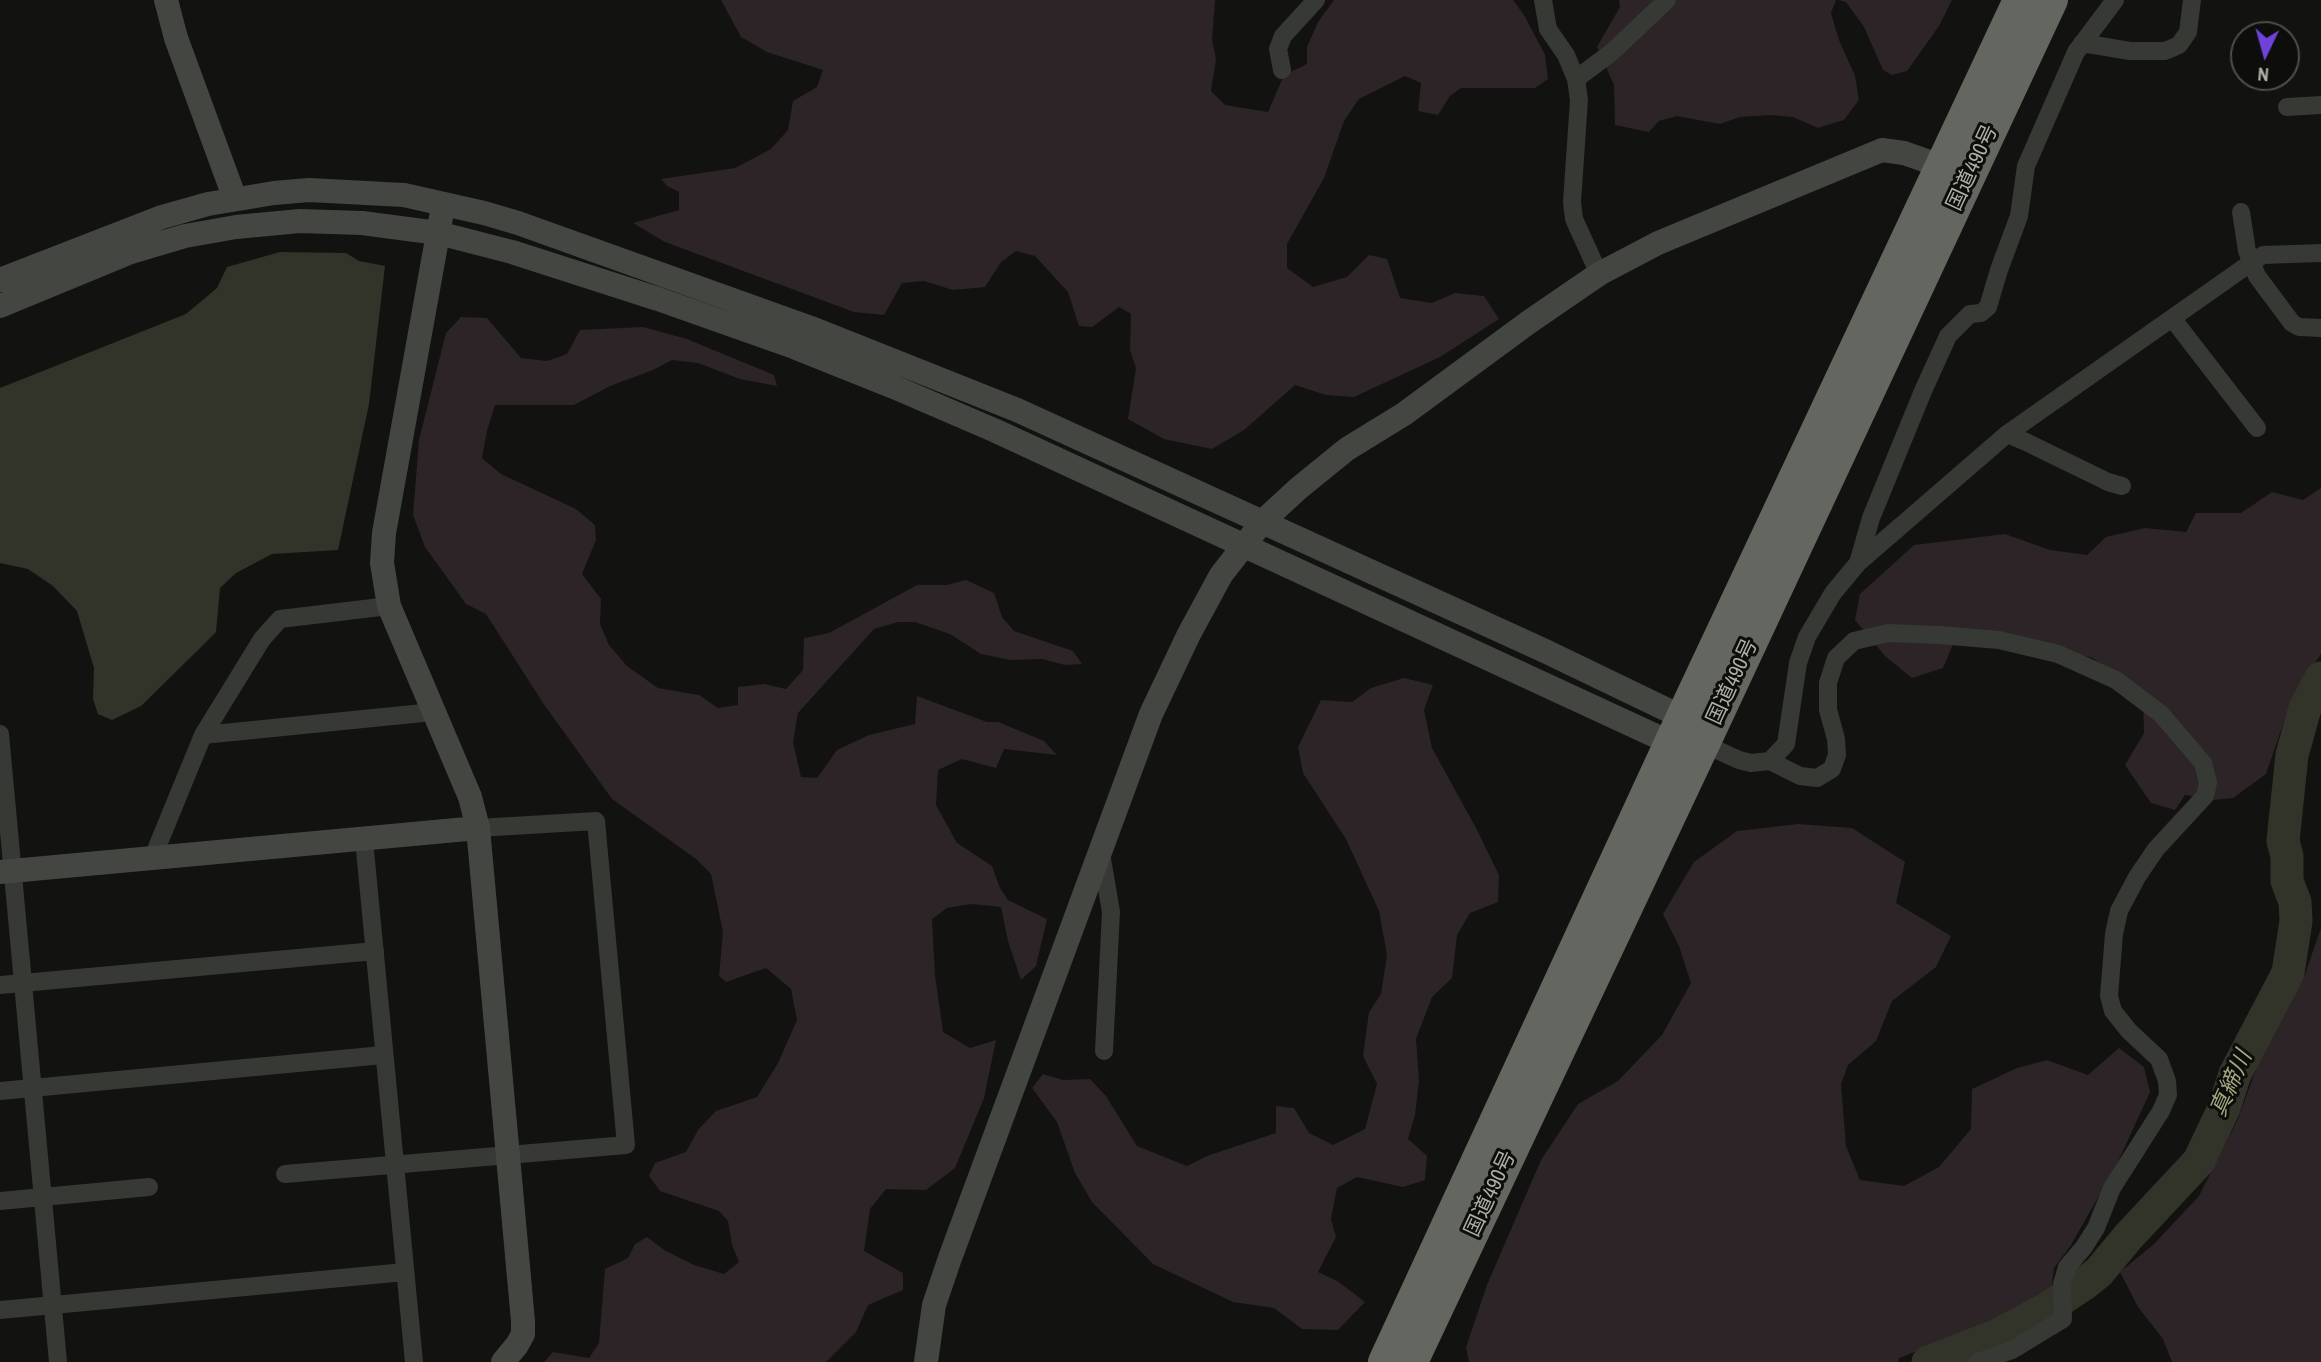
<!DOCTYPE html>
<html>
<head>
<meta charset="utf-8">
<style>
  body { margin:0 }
  #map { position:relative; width:2321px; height:1362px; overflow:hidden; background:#121211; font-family:"Archivo Narrow",sans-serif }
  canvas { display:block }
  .north { position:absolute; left:2230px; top:21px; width:70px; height:70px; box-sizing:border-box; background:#0d0d0c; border:2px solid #4d4f49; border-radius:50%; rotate:185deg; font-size:19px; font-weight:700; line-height:28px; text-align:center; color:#adb1a4 }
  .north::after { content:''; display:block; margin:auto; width:24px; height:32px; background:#6e43d9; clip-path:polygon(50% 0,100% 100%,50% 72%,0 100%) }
</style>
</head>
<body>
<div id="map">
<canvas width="2321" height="1362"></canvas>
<div class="north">N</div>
</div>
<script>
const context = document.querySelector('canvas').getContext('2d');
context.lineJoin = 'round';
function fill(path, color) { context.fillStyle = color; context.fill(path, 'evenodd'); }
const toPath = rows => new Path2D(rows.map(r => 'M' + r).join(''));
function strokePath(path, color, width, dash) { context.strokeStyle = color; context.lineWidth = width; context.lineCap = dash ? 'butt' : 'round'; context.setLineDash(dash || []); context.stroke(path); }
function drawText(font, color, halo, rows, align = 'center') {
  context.font = font + ' "Archivo Narrow","Noto Sans JP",sans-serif'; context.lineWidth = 6; context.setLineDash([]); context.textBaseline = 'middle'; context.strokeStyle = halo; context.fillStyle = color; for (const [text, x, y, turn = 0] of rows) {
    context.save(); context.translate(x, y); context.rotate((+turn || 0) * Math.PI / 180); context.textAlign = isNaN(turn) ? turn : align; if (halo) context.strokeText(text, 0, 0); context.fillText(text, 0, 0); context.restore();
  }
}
fill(toPath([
  [721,0,1215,0,1212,40,1216,59,1211,91,1225,105,1268,112,1284,75,1307,64,1307,47,1318,22,1334,0,1513,0,1524,15,1545,55,1548,79,1535,88,1461,88,1450,96,1438,115,1418,111,1421,83,1405,76,1359,99,1344,121,1324,178,1287,244,1287,268,1313,287,1347,277,1369,255,1387,259,1400,298,1432,303,1455,293,1484,296,1499,319,1440,357,1354,397,1326,395,1295,385,1244,430,1212,449,1164,439,1128,419,1136,368,1130,350,1131,314,1119,307,1092,327,1079,326,1068,292,1035,256,1016,251,1001,262,985,287,953,290,924,281,902,283,884,315,854,312,665,242,633,223,679,210,679,192,667,186,661,179,735,168,771,149,788,130,793,101,817,87,823,70,767,52,741,37],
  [1619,0,1836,0,1831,13,1839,40,1855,76,1859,100,1844,120,1818,128,1793,117,1771,115,1740,117,1720,124,1677,116,1659,121,1649,132,1615,125,1614,85,1597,47,1620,7],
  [1838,0,1952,0,1939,26,1907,71,1892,75,1883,70,1864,27,1846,2],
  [461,317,487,318,521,358,547,361,567,354,580,330,643,327,687,339,774,375,777,386,740,379,698,363,672,360,653,370,610,386,574,405,495,405,487,431,482,458,501,474,576,509,595,525,596,540,582,574,601,599,600,624,609,645,627,666,658,688,699,695,718,708,738,705,738,687,764,684,786,689,803,670,804,638,829,633,917,585,947,585,966,580,994,593,1002,617,1014,631,1073,651,1082,664,1065,665,1042,659,1010,660,981,654,950,634,915,622,898,622,874,629,798,713,793,742,801,777,817,778,837,750,869,735,915,724,917,696,987,722,998,722,1044,741,1057,755,1004,749,996,768,962,759,938,770,936,805,957,843,992,866,1000,888,1008,900,1047,919,1036,966,1021,980,1008,941,1001,907,971,904,947,908,932,919,935,975,943,1032,970,1048,996,1040,984,1098,955,1168,926,1190,886,1189,870,1209,864,1251,903,1273,903,1290,868,1305,856,1332,826,1362,544,1362,553,1352,589,1358,599,1343,605,1269,628,1258,635,1244,647,1237,664,1250,694,1265,724,1274,739,1262,732,1245,728,1221,719,1211,660,1191,649,1176,655,1163,686,1152,698,1130,716,1111,757,1097,778,1063,797,1020,791,989,766,968,726,982,719,976,723,932,711,874,696,859,612,799,543,703,486,614,466,604,425,547,413,515,419,440,446,333],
  [2321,488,2321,654,2292,698,2266,774,2233,798,2213,800,2185,795,2175,810,2151,803,2125,765,2144,733,2143,692,2092,658,2022,640,1959,630,1943,668,1912,678,1885,656,1855,620,1860,594,1914,545,2005,534,2050,550,2087,555,2106,537,2145,528,2186,532,2196,513,2241,513,2272,492,2303,500],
  [1404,678,1433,685,1424,710,1432,748,1476,828,1499,875,1498,902,1470,913,1457,935,1452,978,1432,997,1416,1039,1419,1081,1415,1115,1408,1139,1427,1156,1425,1180,1403,1187,1357,1177,1337,1188,1331,1219,1336,1237,1318,1272,1339,1282,1365,1302,1338,1330,1302,1329,1274,1308,1233,1302,1153,1264,1092,1202,1075,1173,1057,1122,1032,1088,1043,1074,1063,1080,1090,1079,1106,1096,1137,1146,1187,1166,1207,1156,1276,1133,1276,1106,1294,1108,1309,1133,1333,1145,1365,1129,1377,1084,1363,1056,1369,1012,1381,994,1387,955,1379,911,1346,839,1303,773,1298,747,1321,700,1352,702,1371,688],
  [1798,824,1852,828,1905,862,1896,903,1951,936,1936,967,1892,1001,1876,1041,1848,1065,1841,1084,1846,1146,1860,1180,1904,1186,1939,1167,1971,1129,1972,1089,2017,1068,2047,1060,2088,1075,2119,1048,2144,1067,2150,1092,2117,1164,2071,1245,2054,1268,2051,1293,2017,1312,1899,1358,1898,1362,1469,1362,1466,1347,1487,1285,1541,1160,1578,1104,1618,1081,1662,1035,1691,983,1679,946,1663,914,1694,862,1737,831],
  [2321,928,2321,1362,2172,1362,2163,1339,2138,1307,2120,1272,2154,1244,2199,1196,2238,1119,2263,1050,2303,980]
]), '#2c2426');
fill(toPath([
  [280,252,346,253,359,261,385,266,369,404,338,550,272,554,236,573,220,588,216,632,196,652,141,706,112,720,98,714,93,699,94,668,77,611,53,586,28,569,0,563,0,388,186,314,217,288,227,267]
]), '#333429');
strokePath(toPath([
  [1928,1362,1996,1336,2048,1308,2084,1284,2099,1272,2128,1237,2199,1161,2224,1108,2235,1074,2288,973,2296,921,2295,902,2287,881,2287,856,2283,841,2292,755,2305,708,2321,678]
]), '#333429', 33);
strokePath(toPath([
  [1543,0,1548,29,1566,55,1576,79,1579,100,1572,202,1574,219,1599,274],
  [2082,43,2130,51,2165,51,2179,45,2188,32,2192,0],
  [1282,70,1278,49,1283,36,1316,0],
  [1576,79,1612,52,1667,0],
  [2287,107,2321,105],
  [2241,212,2247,251,2257,276,2292,323,2299,327,2321,328],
  [2172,318,2257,428],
  [2007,434,2026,442,2108,482,2122,486],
  [1858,563,1871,518,1923,391,1948,336,1970,314,1981,313,1988,307,1999,270,2019,216,2026,166,2076,52,2115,0],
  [0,734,58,1362],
  [203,735,433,712],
  [1704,744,1739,760,1751,763,1770,761,1800,776,1817,778,1832,769,1837,755,1836,739,1828,710,1828,683,1836,658,1854,641,1888,633,1939,635,1999,640,2058,654,2116,680,2161,714,2203,763,2208,783,2205,796,2156,849,2137,877,2119,911,2114,934,2109,996,2113,1011,2129,1031,2159,1059,2167,1081,2168,1095,2161,1111,2112,1188,2096,1228,2084,1247,2067,1267,2062,1284,2063,1319,2012,1350,1978,1362],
  [1770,761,1786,744,1798,663,1807,637,1833,593,1858,563,2007,434,2252,262,2263,255,2321,253],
  [364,840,414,1362],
  [1101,853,1111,912,1104,1051],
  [153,857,203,735,262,639,280,619,389,606],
  [0,985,375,951],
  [0,1091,383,1055],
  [285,1174,626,1145,596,821,478,828],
  [0,1201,149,1187],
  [0,1310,405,1272]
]), '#373935', 18);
strokePath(toPath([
  [166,0,176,38,235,199],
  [441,217,384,533,382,563,389,606,470,797,478,828,523,1321,523,1334,517,1345,503,1362],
  [0,280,162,217,208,204,274,193,309,190,404,195,484,213,518,223,811,328,1017,410,1545,651,1682,717,1693,731],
  [0,306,131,252,185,236,236,227,300,221,362,223,438,233,512,252,658,299,794,347,894,387,996,431,1671,743,1687,743],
  [0,872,478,828],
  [926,1362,934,1305,950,1258,1151,714,1189,634,1221,575,1263,521,1299,488,1347,449,1404,414,1529,322,1599,274,1658,243,1882,150,1904,153,1958,172]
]), '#444741', 24);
strokePath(toPath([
  [1384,1362,1682,717,2019,0],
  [1412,1362,1704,744,2052,0]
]), '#64675f', 32);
drawText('21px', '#adb1a4', '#0d0d0c', [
  ["国道490号",1973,168,-65],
  ["国道490号",1733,682,-65],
  ["国道490号",1491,1194,-65]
]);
drawText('italic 23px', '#a5a87f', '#0d0d0c', [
  ["真締川",2232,1084,-66]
]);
</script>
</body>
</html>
